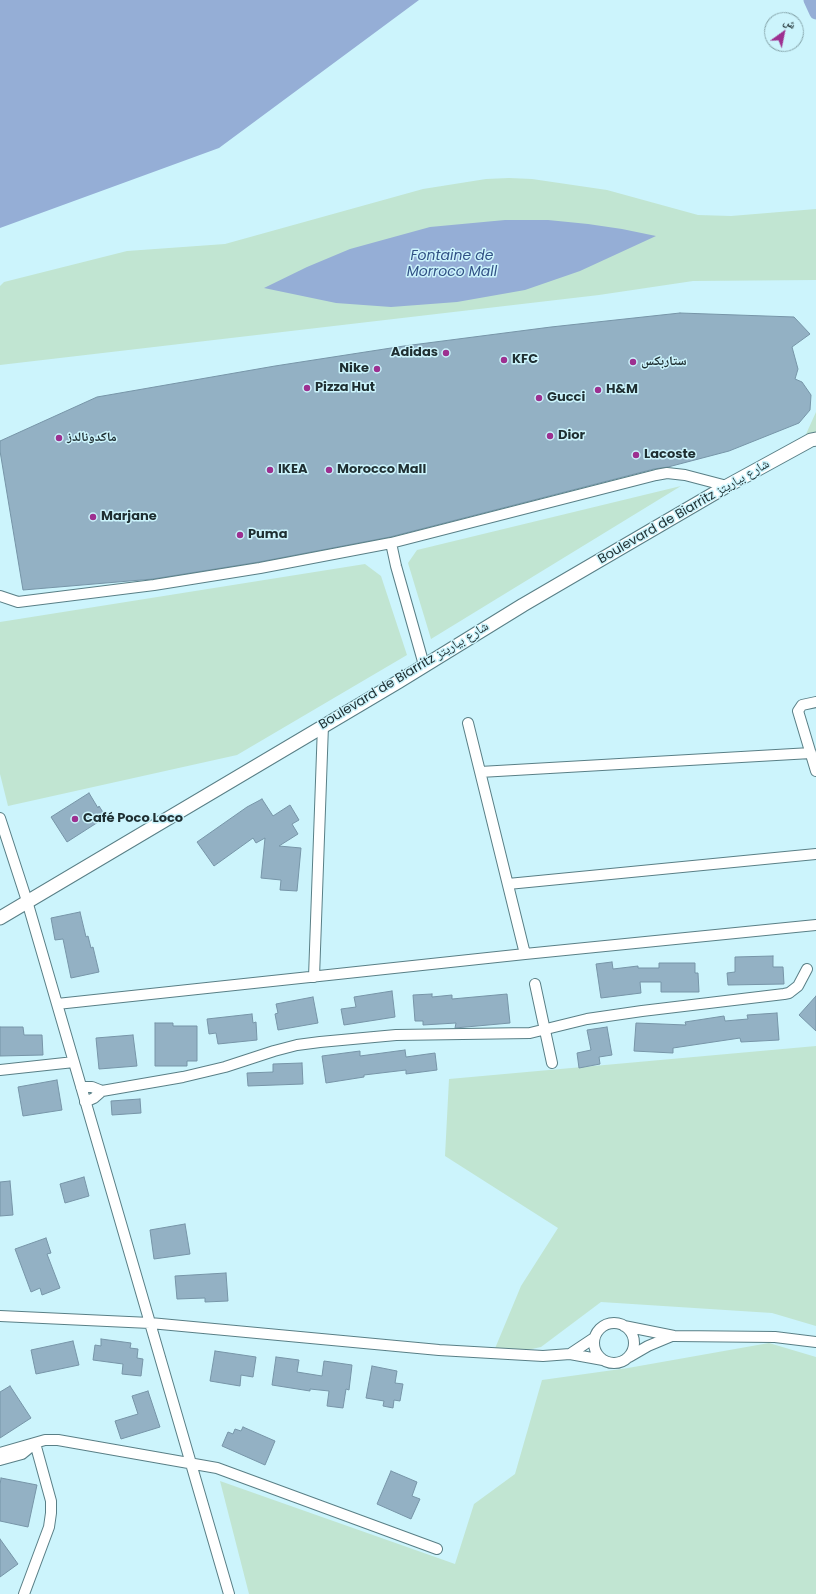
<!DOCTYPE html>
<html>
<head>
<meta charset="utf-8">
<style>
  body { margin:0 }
  #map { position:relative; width:816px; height:1594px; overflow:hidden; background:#ccf4fc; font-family:Poppins,"Noto Naskh Arabic",sans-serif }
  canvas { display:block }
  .north { position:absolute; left:764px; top:12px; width:40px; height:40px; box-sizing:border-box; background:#ccf4fc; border:1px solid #86a5ab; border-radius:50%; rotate:33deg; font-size:11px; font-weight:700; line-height:16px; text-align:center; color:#1e2e31 }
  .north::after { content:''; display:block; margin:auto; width:14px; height:18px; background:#9d3090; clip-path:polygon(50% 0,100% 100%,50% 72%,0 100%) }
</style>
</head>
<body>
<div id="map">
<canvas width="816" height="1594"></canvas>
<div class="north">ش</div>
</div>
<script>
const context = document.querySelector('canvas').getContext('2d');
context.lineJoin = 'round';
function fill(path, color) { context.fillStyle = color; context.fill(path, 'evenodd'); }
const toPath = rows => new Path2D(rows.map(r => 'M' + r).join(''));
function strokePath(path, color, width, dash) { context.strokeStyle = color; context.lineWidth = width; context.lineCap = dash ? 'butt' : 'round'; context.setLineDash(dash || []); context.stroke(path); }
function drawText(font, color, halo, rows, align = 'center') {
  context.font = font + ' Poppins,"Noto Naskh Arabic",sans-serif'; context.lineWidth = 3; context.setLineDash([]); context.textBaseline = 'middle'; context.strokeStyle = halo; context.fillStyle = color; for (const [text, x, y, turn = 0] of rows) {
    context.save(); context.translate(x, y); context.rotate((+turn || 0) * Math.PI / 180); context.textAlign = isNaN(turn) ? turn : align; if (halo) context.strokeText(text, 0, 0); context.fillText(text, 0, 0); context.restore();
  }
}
fill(toPath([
  [509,178,532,179,607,190,698,215,731,216,816,209,816,280,693,281,599,295,0,365,0,286,4,282,127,251,225,244,423,189,486,179],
  [816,412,816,433,802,443],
  [681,486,431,639,408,563,417,550],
  [365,564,381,576,407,655,237,755,8,806,0,774,0,622],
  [816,1046,816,1326,772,1313,601,1302,541,1347,491,1358,521,1286,558,1228,445,1156,449,1079],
  [769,1343,816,1357,816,1594,249,1594,220,1481,455,1564,474,1504,515,1474,542,1380,628,1368]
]), '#c1e5d2');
fill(toPath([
  [0,0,419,0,219,148,0,228],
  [505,220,548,220,588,224,622,229,656,236,580,271,525,290,457,302,391,307,336,303,264,288,307,267,350,249,430,227]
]), '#95aed6');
strokePath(toPath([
  [810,0,816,13]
]), '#95aed6', 13);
const building = toPath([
  [680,313,794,317,810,334,792,347,798,369,795,379,802,382,811,395,810,410,799,423,729,451,668,467,654,469,390,537,259,562,153,579,23,590,0,451,0,441,97,397,275,366,404,346,551,327,680,313],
  [89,793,98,808,99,806,106,817,67,842,51,817,89,793],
  [262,799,273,816,290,805,299,820,292,824,298,834,279,846,301,848,297,891,280,890,281,880,261,878,265,838,256,843,253,838,214,866,197,842,247,807,262,799],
  [80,912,86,937,88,936,91,948,93,947,99,972,71,978,63,939,55,940,51,918,80,912],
  [773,956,773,967,783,967,784,984,728,985,727,973,735,972,735,957,773,956],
  [612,962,613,969,638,966,638,968,659,968,659,963,695,963,695,973,698,973,699,992,661,992,661,982,640,982,641,993,601,998,596,964,612,962],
  [392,991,395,1017,344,1025,341,1009,356,1007,354,997,392,991],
  [432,994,432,997,452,995,452,999,507,994,510,1023,455,1028,456,1023,423,1025,423,1021,415,1021,413,995,432,994],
  [816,996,816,1031,799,1015,816,996],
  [313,997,318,1023,278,1030,275,1014,278,1013,276,1004,313,997],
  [777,1013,779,1040,741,1042,740,1038,673,1048,673,1053,634,1051,636,1023,686,1025,685,1022,724,1016,725,1021,748,1019,747,1015,777,1013],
  [252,1014,253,1023,256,1022,257,1040,218,1044,216,1033,209,1034,207,1019,252,1014],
  [155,1023,173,1023,173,1026,197,1026,197,1061,187,1061,187,1066,155,1066,155,1023],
  [0,1027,23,1027,24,1035,42,1035,43,1055,0,1056,0,1027],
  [607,1027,612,1055,599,1057,600,1064,579,1068,577,1053,591,1050,587,1030,607,1027],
  [133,1035,137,1066,99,1069,96,1038,133,1035],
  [405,1050,406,1057,435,1053,437,1070,406,1074,406,1070,364,1075,364,1077,326,1083,322,1056,360,1051,360,1056,405,1050],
  [302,1063,303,1084,248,1086,247,1073,273,1072,273,1064,302,1063],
  [57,1080,62,1110,23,1116,18,1087,57,1080],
  [140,1099,141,1113,112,1115,111,1101,140,1099],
  [84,1177,89,1196,65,1203,60,1184,84,1177],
  [10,1181,13,1215,0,1216,0,1182,10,1181],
  [185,1224,190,1254,154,1259,150,1230,185,1224],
  [46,1238,51,1253,47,1254,60,1288,42,1295,40,1288,31,1292,15,1249,46,1238],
  [226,1273,228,1301,205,1302,205,1298,177,1299,175,1276,226,1273],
  [101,1339,131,1343,130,1348,138,1349,137,1358,143,1359,141,1376,122,1374,123,1364,93,1360,95,1345,101,1346,101,1339],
  [73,1341,79,1365,36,1374,31,1350,73,1341],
  [215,1351,256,1357,253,1377,241,1375,240,1386,210,1381,215,1351],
  [276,1357,299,1360,297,1372,322,1376,324,1361,352,1365,349,1390,346,1389,343,1408,327,1406,329,1391,310,1389,310,1391,272,1385,276,1357],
  [372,1366,397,1371,395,1383,403,1384,400,1401,394,1400,393,1408,383,1406,384,1401,366,1398,372,1366],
  [10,1386,31,1418,0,1438,0,1392,10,1386],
  [148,1391,160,1427,121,1439,115,1421,138,1414,132,1396,148,1391],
  [243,1427,275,1441,265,1465,222,1446,228,1432,233,1434,235,1429,241,1431,243,1427],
  [391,1471,417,1482,412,1496,420,1499,411,1519,377,1504,391,1471],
  [1,1478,37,1485,28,1527,0,1521,0,1485,1,1478],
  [0,1539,18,1564,0,1577,0,1539]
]);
fill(building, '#93b1c4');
strokePath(building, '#7795a8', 1);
const minor = toPath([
  [391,543,396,566,424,665],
  [0,596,18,602,154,585,260,568,391,543,656,475,667,473,685,475,727,486],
  [816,702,802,705,798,711,816,771],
  [468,723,525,954],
  [480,772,811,753],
  [0,818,27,901,229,1594],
  [508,884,816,854],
  [314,977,323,725],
  [535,984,552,1063],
  [57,1004,525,954,816,925],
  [0,1070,74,1062],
  [81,1087,92,1087,102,1091],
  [85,1102,94,1098,102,1091,183,1077,225,1067,274,1051,297,1045,320,1042,396,1035,530,1033,587,1019,642,1011,784,994,789,993,798,986,807,969],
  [0,1316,150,1323,439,1350,543,1356,570,1354,603,1360],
  '594 1343a20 20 0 1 1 40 0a20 20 0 1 1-40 0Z',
  [624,1326,674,1336,775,1337,816,1342],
  [570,1354,594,1338],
  [629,1357,648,1346,672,1336],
  [0,1453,45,1440,58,1440,217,1468,437,1549],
  [0,1460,22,1454,33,1445],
  [24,1594,49,1527,51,1513,51,1501,35,1443]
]);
const tertiary = toPath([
  [0,918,398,682,523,605,727,486,811,440,816,439]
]);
strokePath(minor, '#597f86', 12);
strokePath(tertiary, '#597f86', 15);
strokePath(minor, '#fff', 10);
strokePath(tertiary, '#fff', 13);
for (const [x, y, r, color] of [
  [446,353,4,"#9d3090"],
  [504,360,4,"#9d3090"],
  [633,362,4,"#9d3090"],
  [377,369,4,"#9d3090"],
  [307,388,4,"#9d3090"],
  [598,390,4,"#9d3090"],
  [539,398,4,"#9d3090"],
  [550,436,4,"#9d3090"],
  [59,438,4,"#9d3090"],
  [636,455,4,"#9d3090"],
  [270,470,4,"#9d3090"],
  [329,470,4,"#9d3090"],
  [93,517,4,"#9d3090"],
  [240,535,4,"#9d3090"],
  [75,819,4,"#9d3090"]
]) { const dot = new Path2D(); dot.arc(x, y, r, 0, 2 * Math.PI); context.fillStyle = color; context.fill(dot); strokePath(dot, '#ccf4fc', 1.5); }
drawText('bold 13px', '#1e2e31', '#ccf4fc', [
  ["Adidas",438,353,"right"],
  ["KFC",512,360],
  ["ستاربكس",641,362],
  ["Nike",369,369,"right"],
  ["Pizza Hut",315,388],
  ["H&M",606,390],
  ["Gucci",547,398],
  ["Dior",558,436],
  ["ماكدونالدز",67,438],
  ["Lacoste",644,455],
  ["IKEA",278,470],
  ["Morocco Mall",337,470],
  ["Marjane",101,517],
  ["Puma",248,535],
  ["Café Poco Loco",83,819]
], 'left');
drawText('13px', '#1e2e31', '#ccf4fc', [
  ["Boulevard de Biarritz شارع بياريتز",684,512,-30],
  ["Boulevard de Biarritz شارع بياريتز",404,676,-31]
]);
drawText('italic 14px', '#315185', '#ccf4fc', [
  ["Fontaine de",452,256],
  ["Morroco Mall",452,272]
]);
</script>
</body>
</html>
